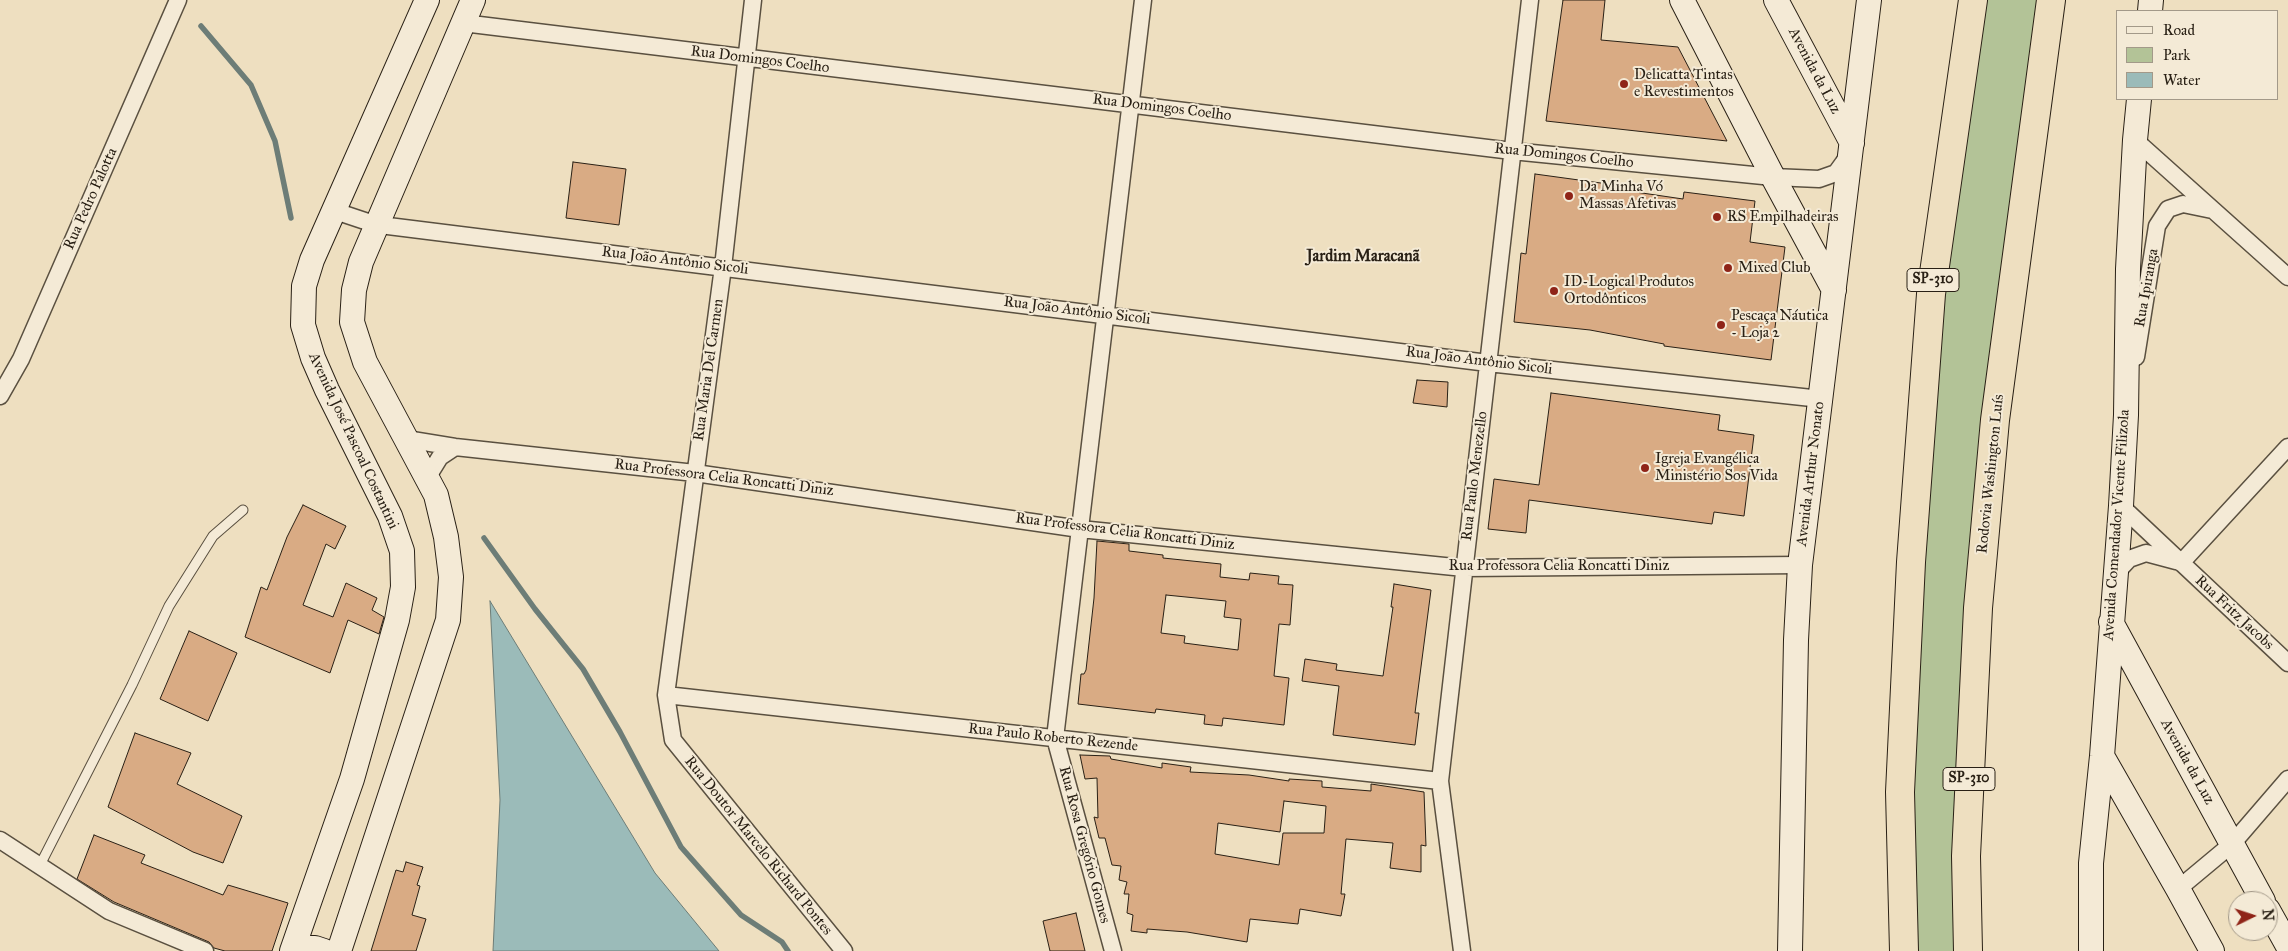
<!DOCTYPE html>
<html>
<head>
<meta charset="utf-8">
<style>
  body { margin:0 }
  #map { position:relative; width:2288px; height:951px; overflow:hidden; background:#eedfc0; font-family:"IM FELL Great Primer",serif }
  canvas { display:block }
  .legend { position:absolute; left:2116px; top:10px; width:162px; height:90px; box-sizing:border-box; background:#f4ead6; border:1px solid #a39989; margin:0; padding:6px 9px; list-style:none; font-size:15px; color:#292015 }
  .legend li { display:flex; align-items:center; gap:10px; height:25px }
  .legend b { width:25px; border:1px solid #a39989 }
  .north { position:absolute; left:2228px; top:891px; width:50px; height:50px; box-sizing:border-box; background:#f4ead6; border:1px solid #a39989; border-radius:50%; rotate:86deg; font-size:14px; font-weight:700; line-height:20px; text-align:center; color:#292015 }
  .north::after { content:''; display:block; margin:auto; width:18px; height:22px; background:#8f2418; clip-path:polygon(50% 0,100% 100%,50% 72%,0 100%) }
</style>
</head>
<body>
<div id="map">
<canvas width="2288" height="951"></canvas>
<ul class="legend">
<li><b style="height:6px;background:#f4ead6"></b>Road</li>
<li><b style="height:14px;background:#b3c397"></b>Park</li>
<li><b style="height:14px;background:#9bbbb9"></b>Water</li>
</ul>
<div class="north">N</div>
</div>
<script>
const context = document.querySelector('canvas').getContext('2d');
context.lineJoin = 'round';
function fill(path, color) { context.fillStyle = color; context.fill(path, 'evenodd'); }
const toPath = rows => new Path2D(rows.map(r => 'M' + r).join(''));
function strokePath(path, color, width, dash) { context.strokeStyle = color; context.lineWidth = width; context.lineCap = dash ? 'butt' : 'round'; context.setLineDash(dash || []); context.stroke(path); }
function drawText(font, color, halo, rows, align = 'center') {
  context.font = font + ' "IM FELL Great Primer",serif'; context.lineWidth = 4; context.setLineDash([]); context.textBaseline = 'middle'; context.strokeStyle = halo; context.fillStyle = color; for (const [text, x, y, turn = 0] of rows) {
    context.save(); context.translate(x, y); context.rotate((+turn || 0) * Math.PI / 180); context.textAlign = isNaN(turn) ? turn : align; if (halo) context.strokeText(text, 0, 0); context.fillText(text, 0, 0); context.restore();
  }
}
fill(toPath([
  [1983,0,2043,0,1957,951,1914,951,1912,793,1935,368]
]), '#b3c397');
const water = toPath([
  [490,601,655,873,719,951,493,951,500,800,490,601]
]);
fill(water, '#9bbbb9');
strokePath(water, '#6d7d77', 1);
strokePath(toPath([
  [201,26,251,85,275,141,291,218],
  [484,538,535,609,583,669,620,732,681,847,741,915,782,942,788,951]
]), '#6d7d77', 5.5);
const building = toPath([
  [1563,0,1605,0,1601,40,1678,47,1727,141,1546,121,1563,0],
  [573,162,626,169,619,225,566,218,573,162],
  [1535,174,1608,184,1608,188,1683,199,1684,192,1755,201,1750,242,1785,247,1771,360,1664,346,1664,344,1590,330,1514,322,1521,253,1526,254,1535,174],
  [1417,380,1448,382,1447,407,1413,403,1417,380],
  [1551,393,1720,415,1718,430,1754,435,1744,516,1714,512,1712,524,1529,500,1526,533,1488,529,1494,479,1539,485,1551,393],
  [303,505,346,526,335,549,326,544,303,605,333,617,346,583,377,598,372,610,384,617,379,634,348,620,330,673,245,637,261,587,267,590,287,537,303,505],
  [1097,541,1129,544,1129,551,1163,555,1163,558,1221,564,1220,577,1249,580,1250,573,1279,576,1278,584,1293,585,1290,625,1279,624,1274,676,1289,678,1284,725,1223,718,1222,726,1204,724,1205,715,1156,709,1155,713,1078,704,1081,674,1084,674,1086,670,1094,598,1097,541],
  [1166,595,1226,601,1224,617,1241,619,1238,650,1184,643,1185,636,1161,633,1166,595],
  [1394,584,1431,590,1415,713,1419,713,1415,745,1333,735,1339,686,1302,681,1305,659,1337,664,1336,670,1383,676,1393,607,1391,607,1394,584],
  [189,631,237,653,208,721,160,699,189,631],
  [135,733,191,753,177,784,242,816,223,863,193,852,108,807,135,733],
  [1080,755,1110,756,1111,759,1162,768,1162,763,1191,767,1190,772,1249,775,1289,781,1289,779,1322,781,1322,787,1371,791,1371,784,1424,792,1426,846,1421,845,1421,872,1390,868,1393,843,1346,839,1341,894,1345,894,1341,916,1300,909,1298,924,1250,919,1247,942,1187,932,1147,929,1147,933,1131,931,1133,915,1127,913,1129,894,1124,894,1127,882,1119,880,1121,866,1112,865,1105,838,1099,838,1094,817,1098,818,1097,778,1085,779,1080,755],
  [1284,801,1326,806,1324,833,1283,833,1279,865,1215,854,1218,823,1280,832,1284,801],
  [94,835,145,855,141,863,223,895,228,885,288,903,272,951,225,951,214,948,209,942,114,902,77,879,94,835],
  [406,862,423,867,417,885,420,886,412,915,426,919,416,951,371,951,396,870,403,872,406,862],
  [1076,913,1085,951,1050,951,1043,921,1076,913]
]);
fill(building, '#d9ab84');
strokePath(building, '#292015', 1);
const lane = toPath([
  [39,867,132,685,169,606,213,536,243,510]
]);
const street = toPath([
  [753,0,723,267,666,695,673,740,844,951],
  [463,23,1512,151,1773,177,1819,179,1836,173,1849,155],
  [2135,140,2288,277],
  [335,211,377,225,388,226,1488,363,1821,399],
  [2136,357,2157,226,2168,209,2183,204,2212,210],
  [0,396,21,359,178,0],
  [406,439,455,447,695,473,1080,529,1464,568,1800,565],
  [427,478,440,457,455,447],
  [2121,506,2288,663],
  [2181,563,2288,447],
  [2116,573,2129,559,2146,553,2176,561],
  [666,695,1440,781],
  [0,840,109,911,205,951],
  [2178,889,2232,844,2288,779],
  [1113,951,1055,738,1143,0],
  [1462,951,1440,781,1530,0]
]);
const secondary = toPath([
  [1682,0,1773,177,1834,290],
  [1776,0,1852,143],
  [2150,11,2151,0],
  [2111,622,2263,901],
  [2102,756,2178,889,2212,951],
  [2268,910,2288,946],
  [292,951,352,779,397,620,403,587,402,551,390,516,327,390,313,358,303,325,304,286,312,260,427,0],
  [296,951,303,948,315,948,324,951],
  [339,951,448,620,451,577,446,537,436,495,365,362,352,322,354,290,361,262,473,0],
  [1790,951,1796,640,1800,565,1869,0],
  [2091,951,2091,863,2102,756,2121,506,2126,415,2128,269,2135,140,2139,99]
]);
const highway = toPath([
  [1904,951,1900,792,1911,562,1931,294,1973,0],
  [1968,951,1966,856,1978,608,1995,420,2051,0]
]);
strokePath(lane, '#5a5040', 11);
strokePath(street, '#5a5040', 19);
strokePath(secondary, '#292015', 26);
strokePath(highway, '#292015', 30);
strokePath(lane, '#f4ead6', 9);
strokePath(street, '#f4ead6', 16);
strokePath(secondary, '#f4ead6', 24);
strokePath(highway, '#eedfc0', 28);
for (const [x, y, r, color] of [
  [1624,84,5,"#8f2418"],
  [1569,196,5,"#8f2418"],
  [1717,217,5,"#8f2418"],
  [1728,268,5,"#8f2418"],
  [1554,291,5,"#8f2418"],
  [1721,325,5,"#8f2418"],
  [1645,468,5,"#8f2418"]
]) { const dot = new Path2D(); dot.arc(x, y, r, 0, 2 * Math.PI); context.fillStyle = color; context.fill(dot); strokePath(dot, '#f4ead6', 2); }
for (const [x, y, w] of [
  [1933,280,52],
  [1969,779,52]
]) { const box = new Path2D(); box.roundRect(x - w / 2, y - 11.5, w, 23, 4); context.fillStyle = '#f4ead6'; context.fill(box); strokePath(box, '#292015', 1); }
drawText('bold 14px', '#292015', null, [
  ["SP-310",1933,280],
  ["SP-310",1969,779]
]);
drawText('15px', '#292015', '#f4ead6', [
  ["Rua Domingos Coelho",760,60,7],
  ["Avenida da Luz",1814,71,62],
  ["Rua Domingos Coelho",1162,108,7],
  ["Rua Domingos Coelho",1564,156,6],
  ["Rua Pedro Palotta",91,199,-66],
  ["Rua João Antônio Sicoli",675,261,7],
  ["Rua Ipiranga",2147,288,-80],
  ["Rua João Antônio Sicoli",1077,311,7],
  ["Rua João Antônio Sicoli",1479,361,7],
  ["Rua Maria Del Carmen",709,370,-82],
  ["Avenida José Pascoal Costantini",353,441,65],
  ["Avenida Arthur Nonato",1811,474,-83],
  ["Rodovia Washington Luís",1991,474,-84],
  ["Rua Paulo Menezello",1475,476,-83],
  ["Rua Professora Celia Roncatti Diniz",724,478,7],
  ["Avenida Comendador Vicente Filizola",2117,525,-86],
  ["Rua Professora Celia Roncatti Diniz",1125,532,7],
  ["Rua Professora Celia Roncatti Diniz",1559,566],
  ["Rua Fritz Jacobs",2234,613,43],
  ["Rua Paulo Roberto Rezende",1053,738,6],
  ["Avenida da Luz",2187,762,61],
  ["Rua Rosa Gregório Gomes",1084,845,75],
  ["Rua Doutor Marcelo Richard Pontes",758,846,51]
]);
drawText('15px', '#292015', '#f4ead6', [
  ["Delicatta Tintas",1634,75],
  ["e Revestimentos",1634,92],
  ["Da Minha Vó",1579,187],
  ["Massas Afetivas",1579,204],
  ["RS Empilhadeiras",1727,217],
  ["Mixed Club",1738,268],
  ["ID-Logical Produtos",1564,282],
  ["Ortodônticos",1564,299],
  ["Pescaça Náutica",1731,316],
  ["- Loja 2",1731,333],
  ["Igreja Evangélica",1655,459],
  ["Ministério Sos Vida",1655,476]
], 'left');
drawText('bold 16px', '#292015', '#f4ead6', [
  ["Jardim Maracanã",1363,257]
]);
</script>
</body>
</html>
